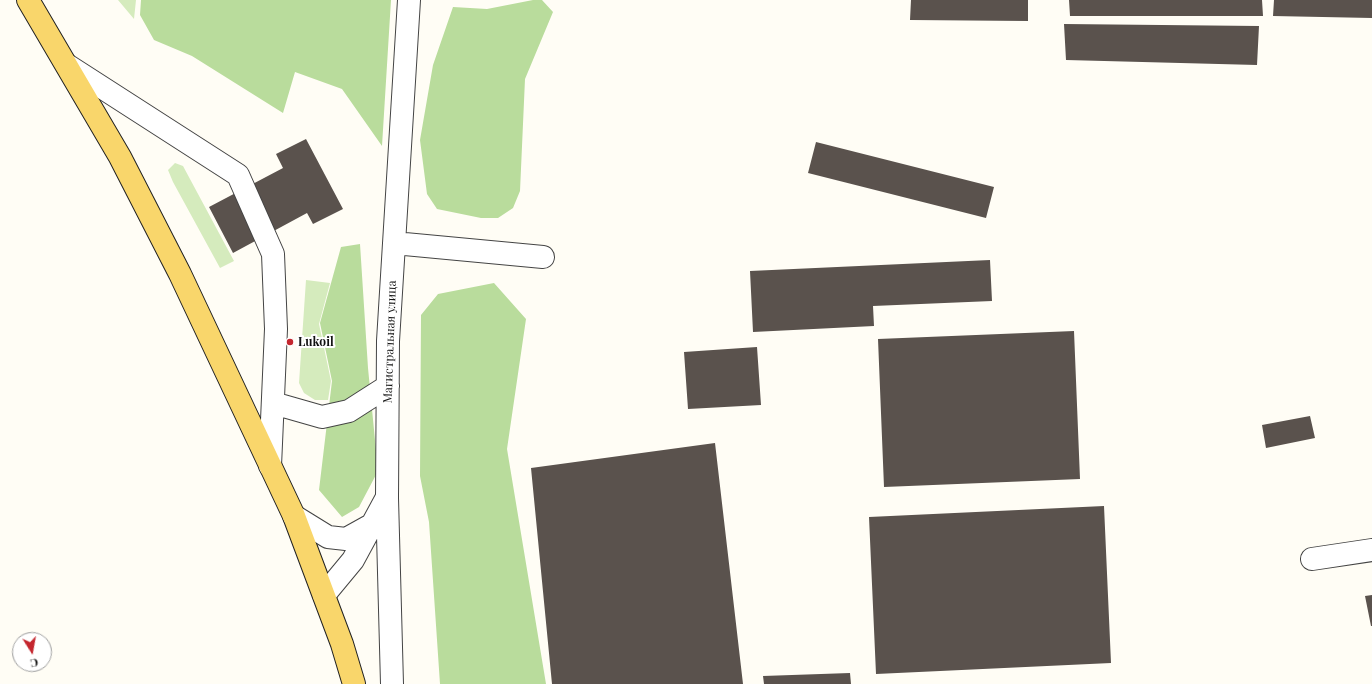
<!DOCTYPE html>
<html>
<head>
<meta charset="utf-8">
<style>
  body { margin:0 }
  #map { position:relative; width:1372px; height:684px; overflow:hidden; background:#fffdf5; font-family:"Playfair Display",serif }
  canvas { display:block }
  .north { position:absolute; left:12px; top:632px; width:40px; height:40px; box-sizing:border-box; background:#fff; border:1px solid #a0a0a0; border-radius:50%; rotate:169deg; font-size:11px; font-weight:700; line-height:16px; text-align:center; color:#111 }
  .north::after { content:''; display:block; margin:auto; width:14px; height:18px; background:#c4262e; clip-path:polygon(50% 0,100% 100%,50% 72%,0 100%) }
</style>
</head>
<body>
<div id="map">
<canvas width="1372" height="684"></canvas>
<div class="north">С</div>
</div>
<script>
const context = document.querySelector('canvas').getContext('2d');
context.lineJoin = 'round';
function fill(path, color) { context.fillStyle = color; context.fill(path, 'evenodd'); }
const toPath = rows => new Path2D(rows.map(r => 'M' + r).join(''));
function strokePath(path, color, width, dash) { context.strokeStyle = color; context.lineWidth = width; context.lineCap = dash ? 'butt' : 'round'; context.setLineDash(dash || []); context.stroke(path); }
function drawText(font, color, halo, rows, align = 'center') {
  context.font = font + ' "Playfair Display",serif'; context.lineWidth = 4; context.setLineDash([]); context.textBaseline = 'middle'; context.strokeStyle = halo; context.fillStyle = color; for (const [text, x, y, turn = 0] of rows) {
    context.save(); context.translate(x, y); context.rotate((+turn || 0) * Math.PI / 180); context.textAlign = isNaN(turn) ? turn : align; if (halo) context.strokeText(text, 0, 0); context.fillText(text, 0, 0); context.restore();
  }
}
fill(toPath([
  [118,0,136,0,134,19],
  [175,163,183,166,234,261,220,268,173,182,168,170],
  [306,280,330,283,319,324,331,381,328,400,315,400,304,393,299,383]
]), '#d5ebbd');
fill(toPath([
  [141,0,391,0,382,146,342,89,295,72,283,113,192,56,154,40,140,15],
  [533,0,542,0,553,12,525,79,520,191,513,208,498,218,481,218,437,209,427,194,420,140,433,65,453,7,487,9],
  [360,244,368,368,378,471,359,507,342,517,319,490,332,381,320,323,341,247],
  [494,283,526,319,507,449,546,684,440,684,429,522,420,476,421,315,438,294]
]), '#b9dc9c');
fill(toPath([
  [911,0,1028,0,1028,21,910,20],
  [1069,0,1262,0,1263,16,1070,16],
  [1274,0,1372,0,1372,18,1273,16],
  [1064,24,1259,26,1257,65,1066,60],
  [306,139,343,209,313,224,307,213,233,253,209,207,283,168,276,154],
  [816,142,994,187,986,218,808,173],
  [990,260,992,301,873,306,874,326,753,332,750,271],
  [1074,331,1080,479,884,487,878,339],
  [757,347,761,405,688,409,684,352],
  [1310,416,1315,438,1266,448,1262,425],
  [715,443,743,684,552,684,531,468],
  [1104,506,1111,663,876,674,869,517],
  [1372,595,1372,626,1371,626,1365,596],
  [850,673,851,684,764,684,763,676]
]), '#5a524d');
const minor = toPath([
  [67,65,238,175,273,254,276,329,270,466],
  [394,243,543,257],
  [273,403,322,417,349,411,388,386],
  [294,516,328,537,346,539,373,524],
  [1312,559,1372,550],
  [324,595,353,560,386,499],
  [392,684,387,498,388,341,409,0]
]);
const major = toPath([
  [28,0,120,157,180,274,294,516,342,644,354,684]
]);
strokePath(minor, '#444', 24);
strokePath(major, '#222', 24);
strokePath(minor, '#fff', 22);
strokePath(major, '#f9d66b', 22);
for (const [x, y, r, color] of [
  [290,342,4,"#c4262e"]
]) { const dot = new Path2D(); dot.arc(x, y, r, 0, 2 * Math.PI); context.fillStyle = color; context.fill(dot); strokePath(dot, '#fff', 1.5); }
drawText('bold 12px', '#111', '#fff', [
  ["Lukoil",298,342]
], 'left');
drawText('12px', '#111', '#fff', [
  ["Магистральная улица",390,342,-88]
]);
</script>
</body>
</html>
